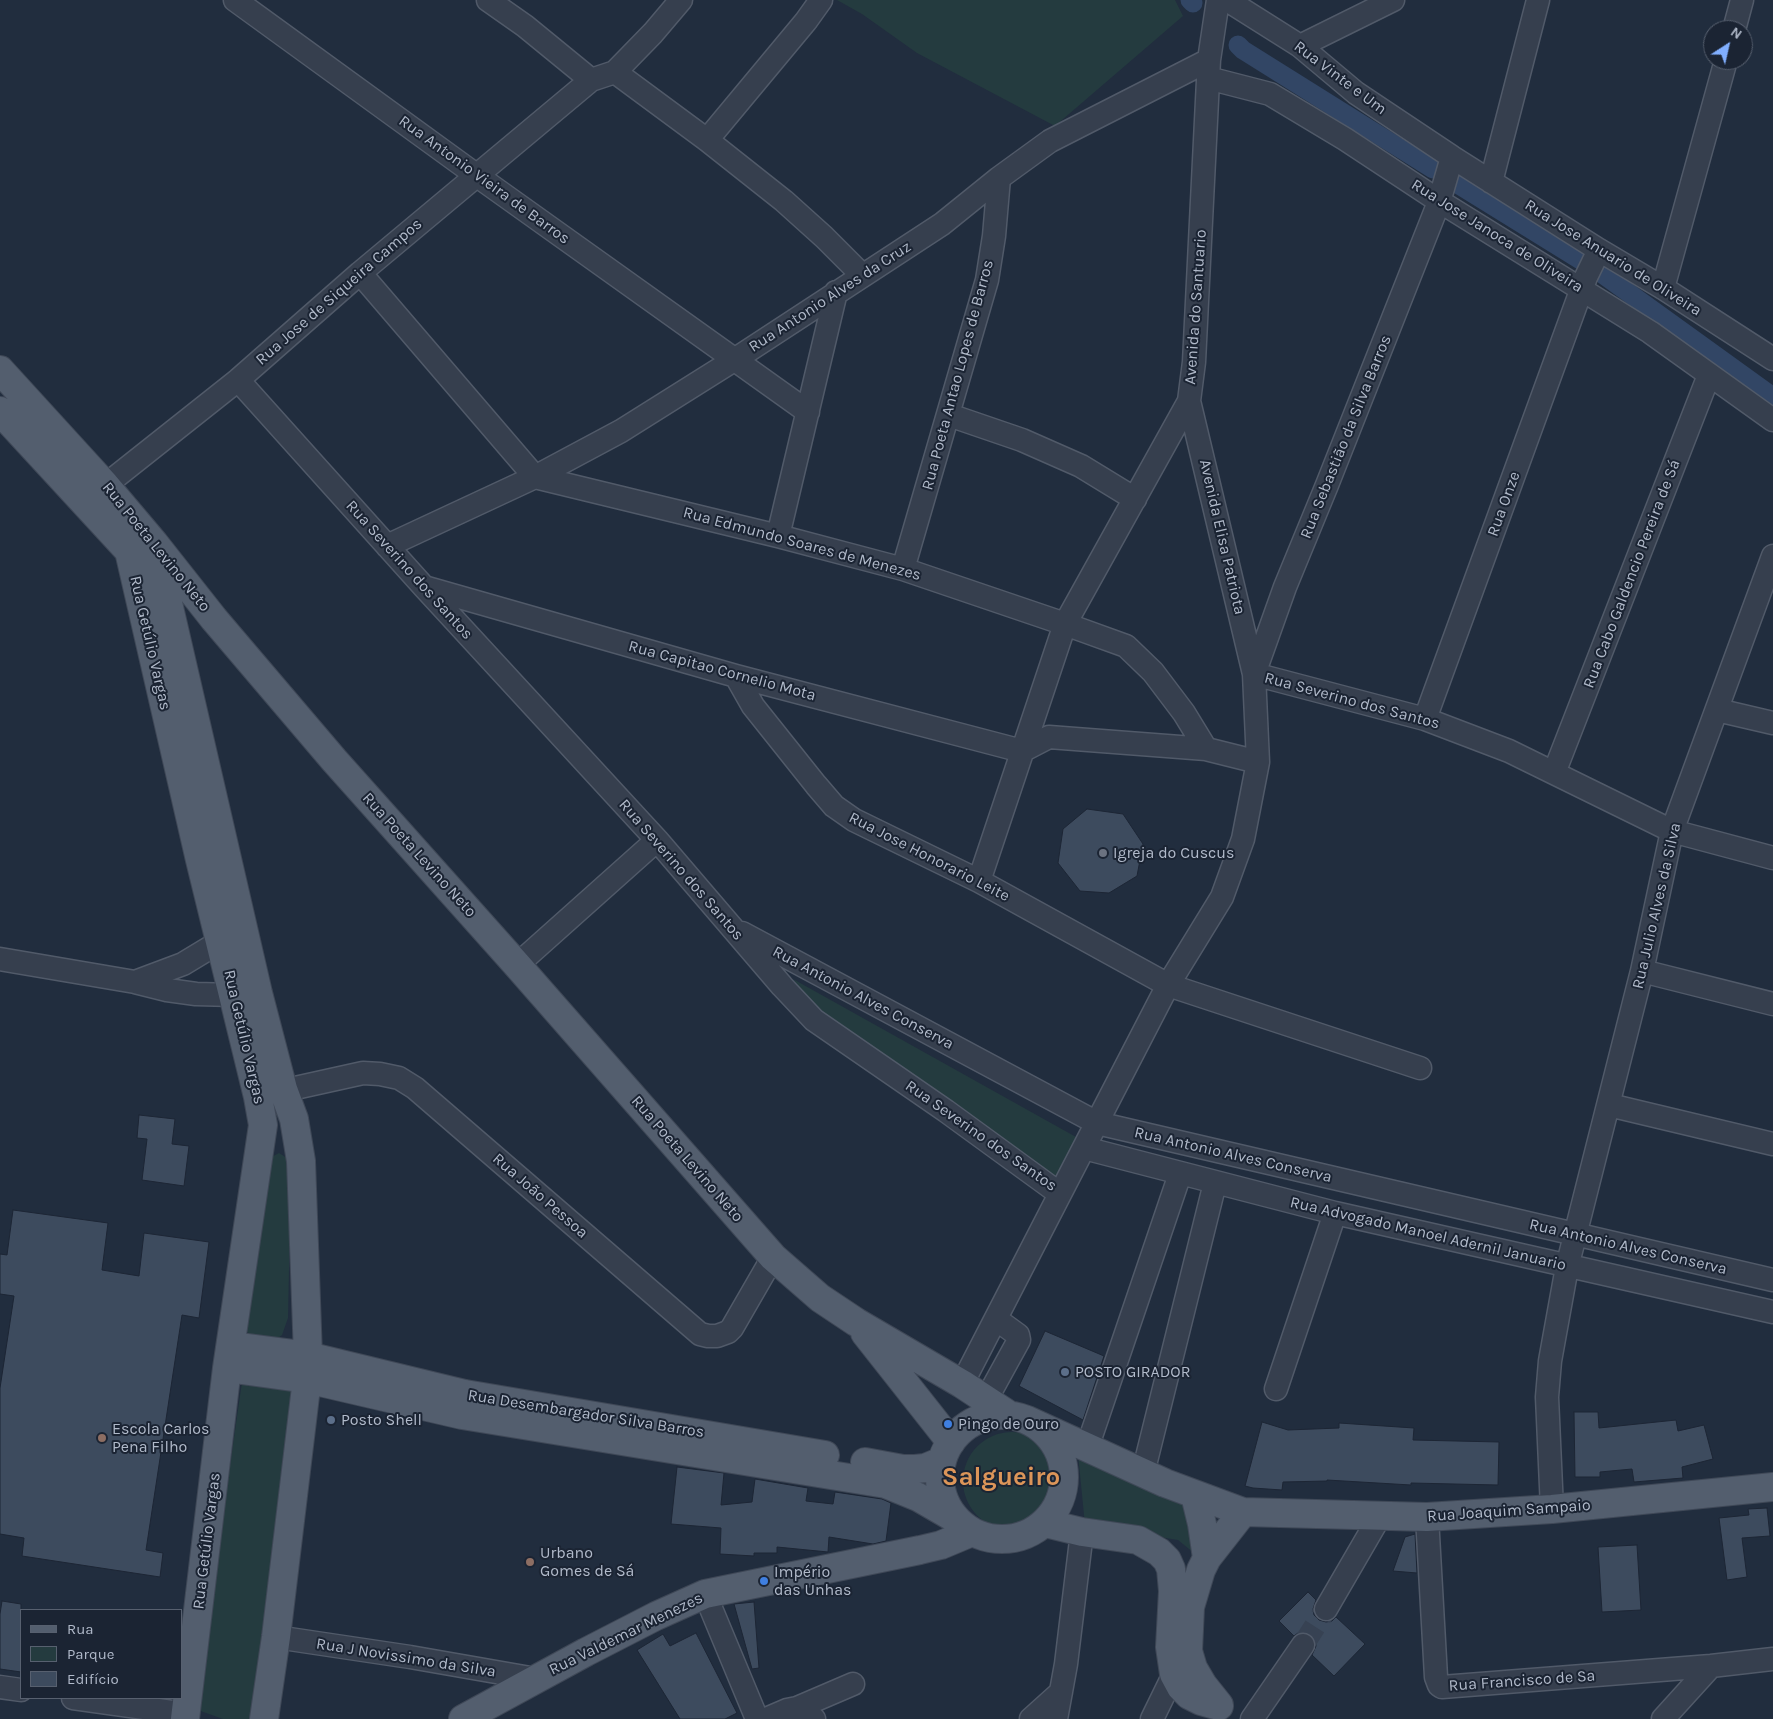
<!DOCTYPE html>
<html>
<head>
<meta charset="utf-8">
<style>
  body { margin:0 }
  #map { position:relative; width:1773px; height:1719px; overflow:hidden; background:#212d3e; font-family:Karla,sans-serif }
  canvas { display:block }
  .legend { position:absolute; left:20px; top:1609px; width:162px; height:90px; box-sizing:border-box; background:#1b2433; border:1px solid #57606f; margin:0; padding:6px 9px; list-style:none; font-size:15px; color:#b1baca }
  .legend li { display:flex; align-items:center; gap:10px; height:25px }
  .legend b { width:25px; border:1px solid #57606f }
  .north { position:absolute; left:1703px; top:20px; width:50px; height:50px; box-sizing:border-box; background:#1b2433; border:1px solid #57606f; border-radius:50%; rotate:35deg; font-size:14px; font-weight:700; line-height:20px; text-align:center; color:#b1baca }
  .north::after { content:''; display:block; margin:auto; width:18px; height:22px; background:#81afff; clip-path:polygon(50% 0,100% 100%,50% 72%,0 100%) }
</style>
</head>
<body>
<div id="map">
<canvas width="1773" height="1719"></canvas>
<ul class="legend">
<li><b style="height:6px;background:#535e6e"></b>Rua</li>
<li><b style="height:14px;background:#243b3f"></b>Parque</li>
<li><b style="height:14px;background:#3d4b5e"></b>Edifício</li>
</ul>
<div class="north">N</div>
</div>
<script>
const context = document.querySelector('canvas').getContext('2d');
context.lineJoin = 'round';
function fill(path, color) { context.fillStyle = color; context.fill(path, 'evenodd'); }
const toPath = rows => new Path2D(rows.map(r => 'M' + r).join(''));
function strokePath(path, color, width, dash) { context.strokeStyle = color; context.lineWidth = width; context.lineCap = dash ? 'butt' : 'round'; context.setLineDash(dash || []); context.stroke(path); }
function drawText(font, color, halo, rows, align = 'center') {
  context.font = font + ' Karla,sans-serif'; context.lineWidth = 4; context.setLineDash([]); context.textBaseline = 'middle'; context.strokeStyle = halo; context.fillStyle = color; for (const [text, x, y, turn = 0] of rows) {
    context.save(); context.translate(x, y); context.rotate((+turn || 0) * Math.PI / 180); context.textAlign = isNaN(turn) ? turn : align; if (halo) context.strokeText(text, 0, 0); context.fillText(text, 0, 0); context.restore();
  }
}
fill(toPath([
  [837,0,1175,0,1183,16,1055,126,917,53,862,14],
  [793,979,1076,1137,1058,1178,818,1013],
  [279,1153,290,1160,291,1173,288,1318,282,1335,270,1344,254,1340,245,1329,268,1159],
  [242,1382,301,1391,252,1719,223,1719,195,1709],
  '963 1481a49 49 0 1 1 98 0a49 49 0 1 1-98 0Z',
  [1078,1454,1189,1504,1194,1553,1178,1540,1085,1525]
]), '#243b3f');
strokePath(toPath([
  [1190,0,1193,3],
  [1238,45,1243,50,1433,169],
  [1451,180,1582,261],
  [1597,270,1773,397]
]), '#324665', 19);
const building = toPath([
  [1087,809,1123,814,1143,844,1137,876,1109,893,1080,891,1058,863,1063,829,1087,809],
  [139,1115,175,1119,172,1144,189,1146,184,1186,142,1180,147,1139,137,1138,139,1115],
  [13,1210,108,1223,102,1270,139,1276,144,1233,209,1242,199,1318,182,1315,146,1550,163,1553,160,1577,22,1556,24,1538,0,1534,0,1388,14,1296,0,1294,0,1254,7,1255,13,1210],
  [1045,1331,1104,1356,1083,1420,1019,1386,1045,1331],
  [1574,1412,1598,1412,1599,1428,1676,1420,1678,1431,1704,1425,1713,1459,1682,1467,1683,1478,1634,1482,1632,1469,1600,1472,1600,1477,1575,1477,1574,1412],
  [1262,1422,1288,1430,1339,1428,1339,1423,1414,1428,1413,1440,1499,1442,1498,1485,1411,1483,1411,1485,1327,1480,1327,1481,1283,1482,1282,1490,1253,1488,1245,1486,1262,1422],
  [677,1467,724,1473,721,1505,752,1502,755,1479,808,1488,806,1501,833,1504,835,1492,882,1499,891,1503,886,1541,873,1544,829,1537,828,1552,777,1547,777,1553,754,1553,754,1556,720,1554,721,1528,671,1524,677,1467],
  [1767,1508,1770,1536,1742,1538,1747,1577,1727,1580,1719,1518,1749,1515,1748,1509,1767,1508],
  [1415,1534,1417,1573,1393,1571,1405,1537,1415,1534],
  [1637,1545,1641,1610,1602,1612,1598,1547,1637,1545],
  [1308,1592,1316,1600,1313,1609,1314,1615,1319,1620,1326,1622,1332,1621,1336,1617,1365,1644,1334,1676,1312,1655,1316,1646,1315,1639,1311,1635,1304,1632,1298,1633,1294,1636,1279,1621,1308,1592],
  [2,1601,21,1604,21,1672,0,1669,0,1614,2,1601],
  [754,1602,759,1668,752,1669,734,1604,754,1602],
  [696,1633,737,1713,725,1719,680,1719,637,1650,663,1634,670,1646,696,1633]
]);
fill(building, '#3d4b5e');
strokePath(building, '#1d2635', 1);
strokePath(toPath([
  [1303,1645,1326,1609]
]), '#374253', 22, [22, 11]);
const minor = toPath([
  [235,0,476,175,808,412],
  [488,0,525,26,591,80],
  [1227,0,1300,46,1356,93,1452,157,1599,250,1663,288,1773,359],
  [1734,30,1742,0],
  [1300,46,1393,0],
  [615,72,707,140,784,201,824,237,862,275],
  [1208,78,1270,94,1345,139,1439,201,1650,332,1773,420],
  [707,140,806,21,821,0],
  [1491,182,1538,0],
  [360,273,535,477],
  [1663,288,1726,60],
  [238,380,424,587,657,840,782,986,814,1020,946,1111,1060,1194,1168,985,1222,897,1243,839,1258,762,1254,674,1189,401],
  [949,415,1022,440,1081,466,1135,499],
  [535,477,778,536,903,569,1065,624,1126,646,1153,672,1184,713,1206,749],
  [93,495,238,380,360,273,591,80,615,72,653,33,681,0],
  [778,536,836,292],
  [387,546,535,477,621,431,734,360,942,224,999,178,1050,141,1209,60,1218,0],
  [903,569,987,280,994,236,999,178],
  [424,587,736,676,1022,751,1049,737,1206,749,1258,762],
  [1254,674,1285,587,1327,485,1439,202,1452,157],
  [1254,674,1425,719,1509,751,1672,831,1773,858],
  [736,676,753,706,816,785,834,806,854,820,979,881,1168,985,1420,1068],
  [1717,710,1773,723],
  [1425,719,1586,277,1599,250],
  [1554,773,1709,375],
  [979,881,1065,624,1189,401,1194,362,1209,60],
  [742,933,1097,1123,1773,1280],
  [0,959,135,982,167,990,196,994,234,995],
  [517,965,657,840],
  [1642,971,1773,1004],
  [135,982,183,964,221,941],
  [268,1094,363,1073,380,1074,399,1078,415,1088,700,1334,708,1336,717,1336,728,1332,732,1328,773,1257],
  [1609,1105,1773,1144],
  [1084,1148,1335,1213,1773,1312],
  [962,1384,1060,1194],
  [1276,1389,1335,1213],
  [986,1400,1019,1340,1018,1335,996,1319],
  [1087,1448,1180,1174],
  [1143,1473,1215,1183],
  [1552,1509,1547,1397,1550,1361,1567,1267,1642,971,1672,831,1773,556],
  [1427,1517,1436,1677,1439,1685,1442,1687,1711,1666,1773,1659],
  [705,1594,757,1719],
  [1326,1609,1380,1516],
  [276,1637,410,1657,536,1679],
  [0,1687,21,1690],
  [73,1698,186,1714],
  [797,1708,853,1684],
  [766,1719,787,1710,797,1708,806,1711,814,1719],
  [1031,1719,1061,1692],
  [1056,1719,1066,1664,1082,1532],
  [1152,1719,1174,1674],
  [1252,1719,1303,1645],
  [1663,1719,1711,1666]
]);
const major = toPath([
  [0,370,105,485,154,543,214,619,334,760,517,965,773,1257,820,1298,856,1322,962,1384,1006,1413],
  [0,411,129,551,200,860,258,1097,263,1125,227,1368,185,1719],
  [156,551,258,993,283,1089,294,1119,301,1161,308,1356,307,1379,276,1637,264,1719],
  [865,1333,951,1442],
  [231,1346,308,1356,465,1394,825,1455],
  [227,1368,307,1379,462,1415,886,1484,918,1497,956,1519],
  '940 1477a62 62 0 1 1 124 0a62 62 0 1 1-124 0Z',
  [1027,1420,1165,1483,1243,1512,1427,1517,1552,1509,1773,1487],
  [865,1462,903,1469,915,1469,925,1468,942,1461],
  [1195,1495,1202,1524,1207,1558],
  [1045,1523,1082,1532,1138,1540,1159,1552,1167,1560,1171,1569,1173,1591,1170,1647,1174,1674,1181,1687,1189,1695,1201,1701,1219,1706],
  [1219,1705,1203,1685,1193,1668,1188,1651,1190,1607,1201,1570,1207,1558,1243,1512],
  [463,1719,586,1652,656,1616,705,1594,920,1550,941,1545,972,1532]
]);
strokePath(minor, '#515a69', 25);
strokePath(major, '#3f4857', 30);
strokePath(minor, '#363f4e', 22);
strokePath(major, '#535e6e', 28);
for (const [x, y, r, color] of [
  [1103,853,5,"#6b7280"],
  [1065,1372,5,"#5c6f8a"],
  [331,1420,5,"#5c6f8a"],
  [948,1424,5,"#3f7fe0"],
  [102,1438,5,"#8d6e63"],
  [530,1562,5,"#8d6e63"],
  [764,1581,5,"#3f7fe0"]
]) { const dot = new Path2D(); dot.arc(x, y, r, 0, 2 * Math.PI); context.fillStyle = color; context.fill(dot); strokePath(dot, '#1b2433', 2); }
drawText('16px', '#b1baca', '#1b2433', [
  ["Rua Vinte e Um",1340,78,37],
  ["Rua Antonio Vieira de Barros",484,180,36],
  ["Rua Jose Janoca de Oliveira",1497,236,32],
  ["Rua Jose Anuario de Oliveira",1613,258,32],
  ["Rua Jose de Siqueira Campos",339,292,-41],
  ["Rua Antonio Alves da Cruz",830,297,-33],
  ["Avenida do Santuario",1196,307,-86],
  ["Rua Poeta Antao Lopes de Barros",958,375,-75],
  ["Rua Sebastião da Silva Barros",1346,437,-68],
  ["Rua Onze",1504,504,-70],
  ["Avenida Elisa Patriota",1222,537,77],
  ["Rua Edmundo Soares de Menezes",802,544,15],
  ["Rua Poeta Levino Neto",156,547,51],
  ["Rua Severino dos Santos",409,570,48],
  ["Rua Cabo Galdencio Pereira de Sá",1632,574,-69],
  ["Rua Getúlio Vargas",150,643,77],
  ["Rua Capitao Cornelio Mota",722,671,15],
  ["Rua Severino dos Santos",1352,701,15],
  ["Rua Poeta Levino Neto",419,855,48],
  ["Rua Jose Honorario Leite",929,857,27],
  ["Rua Severino dos Santos",681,870,49],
  ["Rua Julio Alves da Silva",1657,906,-77],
  ["Rua Antonio Alves Conserva",863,998,28],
  ["Rua Getúlio Vargas",244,1037,77],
  ["Rua Severino dos Santos",981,1136,35],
  ["Rua Antonio Alves Conserva",1233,1155,13],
  ["Rua Poeta Levino Neto",687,1159,49],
  ["Rua João Pessoa",540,1196,41],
  ["Rua Advogado Manoel Adernil Januario",1428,1234,13],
  ["Rua Antonio Alves Conserva",1628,1247,13],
  ["Rua Desembargador Silva Barros",586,1414,9],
  ["Rua Joaquim Sampaio",1509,1511,-4],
  ["Rua Getúlio Vargas",207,1541,-83],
  ["Rua Valdemar Menezes",626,1634,-26],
  ["Rua J Novissimo da Silva",406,1658,9],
  ["Rua Francisco de Sa",1522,1681,-4]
]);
drawText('16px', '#b1baca', '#1b2433', [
  ["Igreja do Cuscus",1113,853],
  ["POSTO GIRADOR",1075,1372],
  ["Posto Shell",341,1420],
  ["Pingo de Ouro",958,1424],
  ["Escola Carlos",112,1429],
  ["Pena Filho",112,1447],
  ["Urbano",540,1553],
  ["Gomes de Sá",540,1571],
  ["Império",774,1572],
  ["das Unhas",774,1590]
], 'left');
drawText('bold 26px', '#dc9559', '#1b2433', [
  ["Salgueiro",1001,1478]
]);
</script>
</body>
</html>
